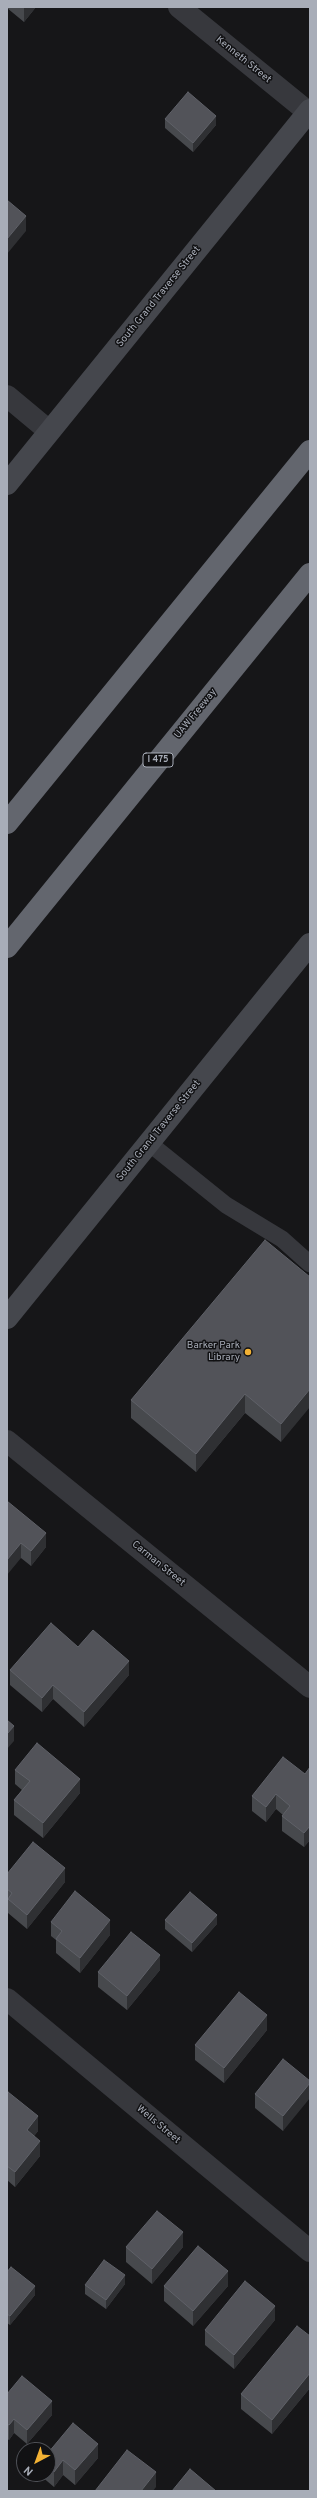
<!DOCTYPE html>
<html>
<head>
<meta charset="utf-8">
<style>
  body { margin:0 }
  #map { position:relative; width:317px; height:2498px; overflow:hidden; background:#161618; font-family:Overpass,sans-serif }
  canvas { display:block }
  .frame { position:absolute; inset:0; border:8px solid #a8adb8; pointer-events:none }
  .north { position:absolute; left:16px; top:2442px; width:40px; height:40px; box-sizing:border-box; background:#111113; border:1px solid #4d4f55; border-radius:50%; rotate:221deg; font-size:11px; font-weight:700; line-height:16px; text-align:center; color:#a8adb8 }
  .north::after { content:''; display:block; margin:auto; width:14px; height:18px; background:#f2b134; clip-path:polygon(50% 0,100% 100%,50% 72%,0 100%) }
</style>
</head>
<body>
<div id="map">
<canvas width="317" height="2498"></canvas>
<div class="frame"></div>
<div class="north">N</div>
</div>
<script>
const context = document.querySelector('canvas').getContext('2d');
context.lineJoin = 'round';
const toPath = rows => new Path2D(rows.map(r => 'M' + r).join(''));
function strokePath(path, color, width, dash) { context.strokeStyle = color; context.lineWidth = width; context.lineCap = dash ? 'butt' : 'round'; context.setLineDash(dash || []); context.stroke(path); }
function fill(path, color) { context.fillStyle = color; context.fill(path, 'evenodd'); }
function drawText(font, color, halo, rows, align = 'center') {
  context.font = font + ' Overpass,sans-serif'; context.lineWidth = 3; context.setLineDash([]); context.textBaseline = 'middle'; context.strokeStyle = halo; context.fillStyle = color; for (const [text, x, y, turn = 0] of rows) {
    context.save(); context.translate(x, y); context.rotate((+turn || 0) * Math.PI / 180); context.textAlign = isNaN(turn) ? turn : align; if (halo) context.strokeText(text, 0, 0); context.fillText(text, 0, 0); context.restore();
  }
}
strokePath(toPath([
  [149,1143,226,1205,282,1239,310,1264]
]), '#37383d', 17);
strokePath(toPath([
  [179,7,308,112],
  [7,396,49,431],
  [7,1441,310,1687],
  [7,1999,310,2251]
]), '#37383d', 22);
strokePath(toPath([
  [7,484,310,110],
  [7,1318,310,944]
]), '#45474d', 22);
strokePath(toPath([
  [7,823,310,451],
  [7,947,310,574]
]), '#63666e', 22);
fill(toPath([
  [7,7,36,7,24,22,7,8],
  [165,119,216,125,193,152,165,128],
  [310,1277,281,1442,245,1413,196,1472,131,1418,131,1400],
  [7,1501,46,1547,31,1566,21,1558],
  [78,1647,129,1675,84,1727,53,1699,42,1712,10,1685,10,1670],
  [310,1767,310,1840,304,1847,282,1831,282,1816,283,1815,276,1809,266,1822,252,1811,252,1796,305,1774],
  [15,1770,80,1793,43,1838,14,1815,14,1800,22,1790,15,1784],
  [7,1874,65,1882,27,1929,8,1913],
  [165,1920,217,1924,192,1952,165,1929],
  [51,1922,110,1935,80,1973,56,1953,56,1940,51,1936],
  [160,1970,127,2010,98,1987,98,1972],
  [267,2030,224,2083,195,2060,195,2045],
  [310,2081,283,2131,255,2108,255,2094],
  [7,2094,38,2131,34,2136,40,2156,15,2187,7,2180],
  [126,2247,183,2247,152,2284,126,2262],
  [7,2272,35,2295,10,2325,7,2323],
  [125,2284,106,2309,85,2294,85,2285],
  [164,2286,228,2286,193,2326,164,2301],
  [275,2320,234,2369,205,2345,205,2330],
  [310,2336,310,2388,272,2434,241,2409,241,2394],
  [7,2394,52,2415,27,2444,14,2433,9,2440,7,2439],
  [48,2453,98,2458,75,2485,63,2475,54,2487,41,2476,41,2474,48,2474]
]), '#47494d');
fill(toPath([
  [24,7,36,7,24,22],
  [216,116,216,125,193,152,193,143],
  [26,216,26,231,7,254,7,239],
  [310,1389,310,1407,281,1442,281,1424],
  [245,1394,245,1413,196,1472,196,1454],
  [46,1533,46,1547,31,1566,31,1551],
  [21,1543,21,1558,7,1575,7,1560],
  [129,1661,129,1675,84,1727,84,1712],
  [53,1685,53,1699,42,1712,42,1698],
  [14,1726,14,1741,7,1749,7,1734],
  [80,1779,80,1793,43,1838,43,1823],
  [276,1794,276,1809,266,1822,266,1807],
  [310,1826,310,1840,304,1847,304,1833],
  [65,1868,65,1882,27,1929,27,1915],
  [217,1915,217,1924,192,1952,192,1943],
  [110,1920,110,1935,80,1973,80,1958],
  [160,1955,160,1970,127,2010,127,1996],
  [267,2015,267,2030,224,2083,224,2068],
  [310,2083,310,2098,283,2131,283,2116],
  [38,2116,38,2131,27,2145,27,2130],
  [40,2141,40,2156,15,2187,15,2172],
  [183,2232,183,2247,152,2284,152,2269],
  [228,2271,228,2286,193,2326,193,2311],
  [125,2275,125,2284,106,2309,106,2300],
  [35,2286,35,2295,10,2325,10,2316],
  [275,2306,275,2320,234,2369,234,2355],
  [310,2373,310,2388,272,2434,272,2420],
  [52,2401,52,2415,27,2444,27,2430],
  [14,2419,14,2433,9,2440,9,2425],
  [98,2444,98,2458,75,2485,75,2470],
  [63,2460,63,2475,54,2487,54,2472],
  [156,2472,156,2487,153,2491,141,2491]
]), '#2f3033');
const building = toPath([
  [188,92,216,116,193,143,165,119,188,92],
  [7,200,26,216,7,239,7,200],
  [265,1240,310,1277,310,1389,281,1424,245,1394,196,1454,131,1400,265,1240],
  [7,1501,46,1533,31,1551,21,1543,7,1560,7,1501],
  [51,1623,78,1647,93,1630,129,1661,84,1712,53,1685,42,1698,10,1670,51,1623],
  [7,1720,14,1726,7,1734,7,1720],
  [37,1743,80,1779,43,1823,14,1800,30,1781,15,1770,37,1743],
  [283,1757,305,1774,310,1767,310,1826,304,1833,282,1816,290,1806,276,1794,266,1807,252,1796,283,1757],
  [33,1842,65,1868,27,1915,8,1899,12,1893,7,1889,7,1874,33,1842],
  [75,1891,110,1920,80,1958,56,1939,62,1931,51,1922,75,1891],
  [190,1892,217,1915,192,1943,165,1920,190,1892],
  [131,1932,160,1955,127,1996,98,1972,131,1932],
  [239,1992,267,2015,224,2068,195,2045,239,1992],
  [283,2059,310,2081,310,2083,283,2116,255,2094,283,2059],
  [8,2092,38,2116,27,2130,40,2141,15,2172,7,2166,7,2094,8,2092],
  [157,2211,183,2232,152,2269,126,2247,157,2211],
  [198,2246,228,2271,193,2311,164,2286,198,2246],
  [104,2260,125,2275,106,2300,85,2285,104,2260],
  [11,2267,35,2286,10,2316,7,2314,7,2272,11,2267],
  [245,2281,275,2306,234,2355,205,2330,245,2281],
  [297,2326,310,2336,310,2373,272,2420,241,2394,297,2326],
  [22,2376,52,2401,27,2430,14,2419,9,2425,7,2424,7,2394,22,2376],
  [73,2423,98,2444,75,2470,63,2460,54,2472,48,2467,48,2453,73,2423],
  [127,2450,156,2472,141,2491,95,2491,127,2450],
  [190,2469,216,2491,172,2491,190,2469]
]);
fill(building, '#525359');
strokePath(building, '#5f6168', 1);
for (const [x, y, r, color] of [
  [248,1352,4,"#f2b134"]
]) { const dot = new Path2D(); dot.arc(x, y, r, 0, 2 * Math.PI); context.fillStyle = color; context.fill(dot); strokePath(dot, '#111113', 1.5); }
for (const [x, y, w] of [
  [158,760,30]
]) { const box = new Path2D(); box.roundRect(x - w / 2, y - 7, w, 14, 3); context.fillStyle = '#111113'; context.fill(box); strokePath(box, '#a8adb8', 1); }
drawText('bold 9px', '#a8adb8', null, [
  ["I 475",158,760]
]);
drawText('10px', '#a8adb8', '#111113', [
  ["Kenneth Street",243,60,39],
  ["South Grand Traverse Street",159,297,-51],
  ["UAW Freeway",196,714,-51],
  ["South Grand Traverse Street",159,1131,-51],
  ["Carman Street",158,1564,39],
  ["Wells Street",158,2125,40]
]);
drawText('10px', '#a8adb8', '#111113', [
  ["Barker Park",240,1346],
  ["Library",240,1358]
], 'right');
</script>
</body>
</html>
